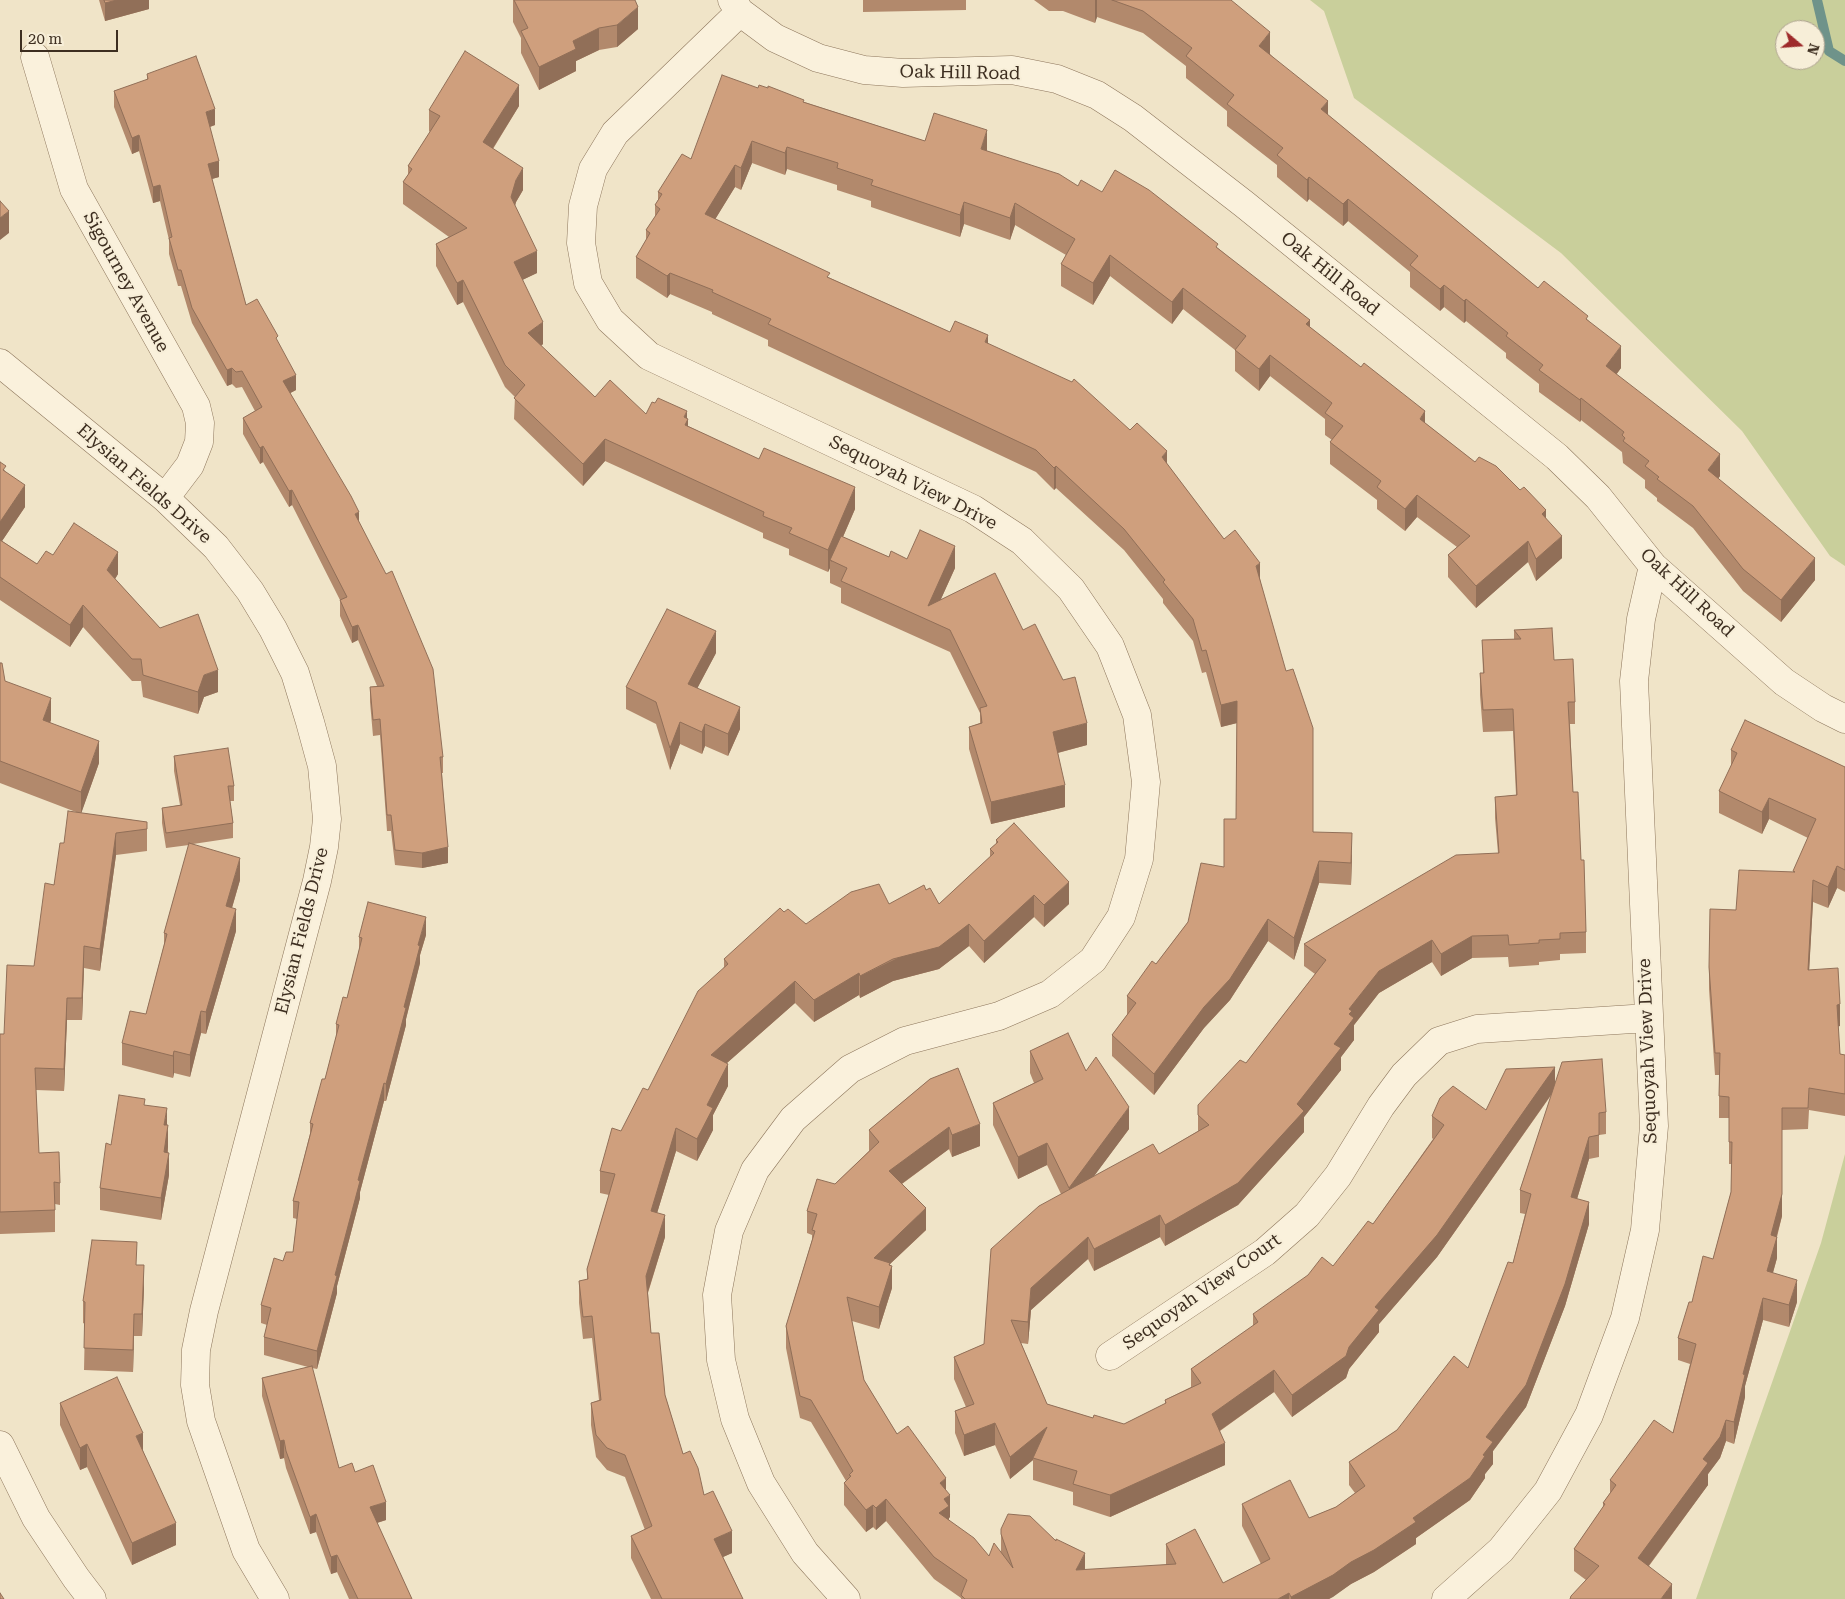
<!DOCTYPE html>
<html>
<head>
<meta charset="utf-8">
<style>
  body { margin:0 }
  #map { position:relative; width:1845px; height:1599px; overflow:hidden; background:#f0e4c8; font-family:"Roboto Serif",serif }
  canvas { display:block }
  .north { position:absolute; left:1775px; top:20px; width:50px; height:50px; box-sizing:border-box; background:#f7eed8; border:1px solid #ada18e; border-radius:50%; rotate:108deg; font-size:14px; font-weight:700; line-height:20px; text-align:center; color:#3d2e20 }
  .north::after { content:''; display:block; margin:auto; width:18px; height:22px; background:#9e2a2b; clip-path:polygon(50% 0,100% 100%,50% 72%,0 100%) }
  .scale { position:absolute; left:20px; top:30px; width:98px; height:22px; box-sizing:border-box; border:2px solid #3d2e20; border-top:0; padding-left:6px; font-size:15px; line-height:18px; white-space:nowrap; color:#3d2e20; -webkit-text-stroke:4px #f7eed8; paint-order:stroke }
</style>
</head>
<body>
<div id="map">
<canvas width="1845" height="1599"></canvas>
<div class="north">N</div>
<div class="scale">20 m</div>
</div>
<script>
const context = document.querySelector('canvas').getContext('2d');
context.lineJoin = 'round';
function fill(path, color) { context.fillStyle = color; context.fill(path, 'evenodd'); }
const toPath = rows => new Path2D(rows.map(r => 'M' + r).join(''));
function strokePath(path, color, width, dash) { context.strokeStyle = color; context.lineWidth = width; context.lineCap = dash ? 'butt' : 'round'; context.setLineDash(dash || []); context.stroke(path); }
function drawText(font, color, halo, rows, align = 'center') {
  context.font = font + ' "Roboto Serif",serif'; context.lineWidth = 4; context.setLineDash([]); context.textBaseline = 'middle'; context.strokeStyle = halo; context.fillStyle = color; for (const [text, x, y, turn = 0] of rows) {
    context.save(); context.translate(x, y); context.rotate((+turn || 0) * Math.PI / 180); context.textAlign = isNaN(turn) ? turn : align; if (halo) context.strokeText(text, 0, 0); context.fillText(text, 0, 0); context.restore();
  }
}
fill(toPath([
  [1310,0,1845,0,1845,566,1830,556,1742,431,1561,253,1354,98,1324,11],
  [1785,30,1815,30,1815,60,1785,60],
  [1845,1154,1845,1599,1696,1599,1821,1243]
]), '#c9cf9b');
strokePath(toPath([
  [1817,0,1829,51,1845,61]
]), '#6f938a', 10);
const minor = toPath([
  [732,0,740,12,775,38,818,58,864,70,903,73,1012,70,1057,79,1097,95,1133,118,1244,204,1557,457,1598,497,1653,566,1784,682,1823,708,1845,719],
  [740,12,615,133,593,169,583,206,581,243,588,283,610,320,649,356,973,509,1022,541,1071,589,1110,646,1137,715,1146,782,1139,859,1121,917,1093,960,1050,994,999,1016,905,1041,850,1069,793,1119,755,1170,729,1231,717,1295,721,1360,735,1419,761,1483,805,1553,846,1599],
  [35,57,74,189,196,406,200,423,199,442,190,465,165,498],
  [0,363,165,498,216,547,250,591,273,629,295,673,310,722,322,766,327,819,324,847,317,881,204,1311,196,1350,195,1385,201,1421,246,1550,275,1599],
  [1110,1356,1265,1252,1307,1215,1338,1176,1381,1106,1404,1075,1439,1041,1477,1029,1648,1018],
  [0,1445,36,1518,76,1578,92,1599],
  [1446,1599,1501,1550,1548,1491,1589,1415,1625,1318,1645,1230,1654,1126,1634,681,1641,619,1653,566]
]);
strokePath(minor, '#8d765c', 29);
strokePath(minor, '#faf1dc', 28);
fill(toPath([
  [99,0,149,0,149,9,105,21],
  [513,0,638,29,617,47,599,50,576,61,576,71,539,90,521,53,521,38,513,22],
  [863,0,966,0,966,10,863,12],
  [1034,0,1231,0,1270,54,1328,115,1538,288,1588,320,1621,368,1616,375,1720,476,1718,479,1815,580,1781,622,1743,591,1693,528,1657,501,1657,498,1645,488,1645,480,1623,463,1622,452,1581,420,1580,422,1539,392,1539,384,1506,358,1506,353,1466,321,1464,323,1444,307,1440,311,1410,287,1410,272,1348,221,1343,226,1309,199,1307,202,1277,177,1277,165,1227,126,1227,111,1186,78,1186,66,1143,33,1097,17,1095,23,1063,11,1049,11],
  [147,74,215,125,210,127,219,177,212,179,246,305,278,343,296,390,290,393,359,522,443,757,443,773,442,773,448,863,422,868,395,865,391,831,387,831,380,735,373,736,370,702,370,687,377,686,358,640,352,643,340,616,340,600,292,505,289,507,263,462,260,464,243,434,243,418,255,411,242,387,236,388,232,384,227,386,192,323,181,286,178,286,169,254,169,240,160,201,153,203,139,151,132,154,114,107,114,91,147,80],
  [758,88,804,102,925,141,987,151,1078,186,1102,192,1218,248,1310,327,1425,423,1546,518,1562,558,1536,581,1528,562,1476,608,1448,577,1448,555,1457,547,1417,517,1405,531,1377,509,1377,500,1330,464,1330,442,1332,440,1325,435,1325,419,1270,376,1259,391,1235,371,1235,350,1183,309,1172,324,1110,276,1093,305,1061,286,1061,264,1066,255,1015,225,1010,240,964,224,960,237,871,207,871,201,837,190,837,185,787,169,785,175,752,163,741,190,735,187,715,219,830,278,950,332,988,344,1167,464,1224,539,1260,579,1313,832,1352,855,1351,885,1319,883,1294,960,1268,941,1230,1000,1204,1028,1154,1095,1112,1056,1112,1035,1127,1015,1127,996,1156,964,1188,922,1224,867,1236,819,1237,723,1221,727,1206,672,1202,673,1193,641,1163,603,1163,599,1124,550,1056,488,1054,490,1036,472,768,346,768,340,712,314,712,312,670,294,667,298,636,278,636,257,646,240,646,230,655,217,655,205,658,200,658,192,691,159],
  [519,106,493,149,523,190,516,202,515,206,537,273,522,280,543,344,541,346,595,397,646,414,687,418,688,426,855,509,843,537,889,557,907,559,955,568,941,599,1023,630,1087,745,1058,753,1065,807,991,824,969,749,969,727,980,723,980,713,950,652,841,603,841,588,830,583,830,568,828,572,789,555,789,549,763,538,763,533,605,461,583,486,514,419,515,397,505,387,463,302,457,305,436,266,436,244,449,237,403,204,403,182,408,175,408,166,430,132,429,131,429,110],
  [0,462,25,507,2,541,37,564,53,555,118,574,115,579,218,692,204,697,198,714,143,697,141,681,132,681,83,627,70,647,0,600],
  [1514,630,1554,660,1575,702,1575,724,1570,724,1573,792,1581,860,1586,932,1586,953,1560,954,1560,960,1539,962,1539,965,1509,967,1508,957,1472,958,1441,976,1432,962,1379,993,1354,1025,1354,1040,1341,1057,1341,1070,1304,1117,1304,1132,1238,1205,1165,1246,1160,1237,1094,1271,1088,1259,1031,1310,1028,1344,1021,1343,1047,1404,1093,1418,1124,1424,1165,1404,1165,1400,1191,1387,1191,1369,1253,1326,1253,1314,1333,1266,1373,1224,1433,1139,1432,1138,1432,1116,1486,1110,1555,1083,1606,1112,1606,1134,1599,1135,1599,1157,1589,1159,1577,1199,1589,1224,1565,1306,1526,1407,1493,1451,1493,1464,1485,1474,1485,1478,1470,1500,1416,1538,1416,1544,1374,1572,1351,1584,1329,1599,961,1599,961,1598,934,1579,886,1521,876,1530,873,1527,866,1532,844,1505,844,1483,846,1481,811,1422,800,1418,786,1348,786,1326,812,1240,812,1235,807,1233,807,1211,869,1151,869,1130,930,1079,980,1146,952,1157,949,1149,902,1184,926,1230,890,1264,892,1288,879,1329,852,1321,864,1380,897,1434,946,1490,950,1517,949,1518,949,1520,989,1556,1001,1552,1001,1529,1085,1570,1166,1565,1166,1544,1223,1583,1261,1564,1242,1526,1242,1504,1309,1518,1336,1507,1355,1493,1349,1485,1349,1462,1397,1430,1468,1368,1513,1263,1525,1214,1520,1213,1520,1190,1552,1094,1437,1257,1379,1324,1379,1332,1349,1369,1346,1378,1292,1417,1274,1392,1220,1431,1225,1465,1110,1517,1073,1505,1073,1492,1033,1480,1033,1460,1010,1479,995,1445,964,1456,955,1433,955,1411,966,1407,954,1379,954,1357,984,1344,1061,1194,1047,1165,1018,1179,993,1125,993,1103,1034,1083,1030,1073,1030,1051,1086,1071,1129,1129,1093,1177,1159,1154,1198,1131,1198,1105,1246,1063,1315,974,1304,966,1304,944,1498,853,1495,818,1495,797,1516,795,1513,731,1483,732,1480,695,1480,673,1483,673,1482,640,1514,639],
  [716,653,697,688,740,729,728,756,705,746,702,754,680,744,670,770,656,724,626,709,626,687],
  [0,663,5,681,51,720,50,722,99,763,81,813,147,822,147,851,116,855,100,971,84,968,82,1020,67,1020,64,1091,36,1090,39,1153,60,1183,60,1205,55,1204,55,1232,0,1234,0,1034,4,1034,34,966,64,843,76,812,0,783],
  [1731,750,1845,767,1845,892,1837,888,1828,908,1813,902,1809,970,1840,1026,1838,1026,1840,1054,1845,1055,1845,1116,1809,1110,1808,1129,1782,1130,1782,1216,1777,1237,1777,1258,1773,1273,1797,1302,1789,1327,1763,1320,1745,1386,1745,1397,1734,1444,1726,1441,1720,1458,1708,1474,1708,1485,1649,1566,1672,1599,1586,1580,1574,1571,1574,1549,1603,1507,1603,1503,1610,1493,1610,1480,1673,1433,1690,1364,1678,1360,1678,1338,1692,1302,1713,1259,1731,1192,1732,1164,1729,1164,1729,1118,1719,1118,1719,1075,1715,1075,1709,989,1709,967,1736,910,1793,872,1808,838,1769,819,1762,834,1719,813,1719,791,1731,766],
  [174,756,234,786,234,801,230,801,233,823,233,838,193,844,240,880,232,908,236,931,206,1034,201,1033,190,1077,174,1073,173,1078,122,1065,122,1043,146,1014,164,945,164,933,189,845,166,848,162,823,162,808,180,805,174,771],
  [996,840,1069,904,1044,927,1034,917,984,963,969,946,939,969,893,981,860,998,859,995,814,1022,795,1003,727,1063,728,1086,713,1115,713,1130,697,1161,676,1151,657,1213,665,1237,648,1293,651,1333,665,1395,683,1454,704,1495,732,1553,723,1557,743,1599,651,1599,631,1558,631,1536,645,1530,625,1477,607,1470,596,1457,591,1425,591,1403,599,1400,592,1338,583,1339,579,1303,579,1281,587,1280,587,1269,609,1195,600,1193,600,1171,621,1131,648,1090,724,967,724,959,784,912,806,924,889,904,926,890,939,904,990,857,990,849,996,844],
  [426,935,420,955,420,963,406,1019,406,1025,386,1101,384,1101,360,1192,360,1198,337,1286,337,1293,317,1369,312,1368,339,1468,355,1472,386,1520,377,1523,412,1599,349,1599,337,1572,331,1574,316,1532,310,1534,286,1468,284,1458,280,1459,262,1396,262,1378,308,1367,264,1355,264,1337,267,1325,261,1323,261,1305,283,1261,293,1252,297,1219,293,1218,293,1201,310,1134,310,1123,325,1079,336,1037,336,1024,347,998,359,950,359,937],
  [145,1105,167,1125,168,1147,168,1153,169,1175,161,1220,100,1210,100,1188,111,1145],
  [137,1265,144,1287,142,1336,134,1336,133,1372,84,1370,85,1324,83,1323,83,1301],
  [60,1403,143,1451,176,1545,132,1565,87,1467,80,1470,60,1425]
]), '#b2896c');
fill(toPath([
  [117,0,149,0,149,9,105,21,105,3],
  [1095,0,1097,0,1097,17,1095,23],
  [638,7,638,29,617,47,617,25],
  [599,28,599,50,576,61,576,71,539,90,539,67,573,41],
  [1270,32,1270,54,1259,68,1259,46],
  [519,85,519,106,483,164,483,142],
  [1328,101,1328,123,1321,109],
  [215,109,215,125,206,128,206,112],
  [987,130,987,152,981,149],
  [139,135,139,151,132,154,132,138],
  [752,141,752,163,741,190,741,168],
  [787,147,787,169,785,175,785,153],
  [219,161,219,177,208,180,208,164],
  [735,165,735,187,705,236,705,214],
  [523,168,523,190,516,202,511,219,511,197,516,180],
  [1309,177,1309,199,1307,202,1307,180],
  [160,185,160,201,153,203,153,187],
  [1348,199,1348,221,1343,226,1343,204],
  [964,202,964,224,960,237,960,215],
  [1015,203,1015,225,1010,240,1010,218],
  [9,211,9,233,0,240,0,218],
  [537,251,537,273,514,284,514,262],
  [1110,255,1110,276,1093,305,1093,283],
  [670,273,670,294,667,298,667,276],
  [463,280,463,302,457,305,457,283],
  [1444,285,1444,307,1440,311,1440,289],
  [1183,288,1183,309,1172,324,1172,302],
  [1466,299,1466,321,1464,323,1464,301],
  [1310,320,1310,341,1306,324],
  [543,322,543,344,528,355,528,333],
  [988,335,988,357,985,342],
  [1621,346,1621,368,1606,388,1606,366],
  [1270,355,1270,376,1259,391,1259,369],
  [232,368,232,384,227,386,227,370],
  [296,375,296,390,283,397,283,381],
  [1581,398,1581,420,1580,422,1580,400],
  [687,411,687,420,688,419,688,440,684,417],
  [1425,411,1425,433,1420,419],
  [605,439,605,461,583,486,583,464],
  [263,446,263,462,260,464,260,448],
  [1167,451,1167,472,1162,457],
  [1720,454,1720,476,1708,492,1708,470],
  [1056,466,1056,488,1054,490,1054,468],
  [25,485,25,507,0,544,0,522],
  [855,487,855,509,832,562,830,560,830,568,828,572,828,550],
  [292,490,292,505,289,507,289,491],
  [1417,495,1417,517,1405,531,1405,509],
  [1546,510,1546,532,1542,514],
  [359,512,359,528,355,514],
  [1562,536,1562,558,1536,581,1536,559],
  [1528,541,1528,562,1476,608,1476,586],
  [955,546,955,568,931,621,928,606],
  [118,552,118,574,107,592,107,570],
  [1815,558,1815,580,1781,622,1781,600],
  [1260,563,1260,585,1256,566],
  [83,605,83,627,70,647,70,625],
  [358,625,358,640,352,643,352,627],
  [716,631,716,653,688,706,688,684],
  [218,670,218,692,204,697,198,714,198,692,204,675],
  [51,698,51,720,43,742,43,720],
  [1237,701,1237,723,1221,727,1221,705],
  [740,707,740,729,728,756,728,734],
  [680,722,680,744,670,770,670,748],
  [1087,723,1087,745,1053,754,1053,732],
  [705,724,705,746,702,754,702,732],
  [99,741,99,763,81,814,81,792],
  [1065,785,1065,807,991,824,991,802],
  [1769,798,1769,819,1762,834,1762,812],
  [116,833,116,855,100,971,100,949],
  [1352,833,1352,855,1351,885,1351,863],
  [448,847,448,863,422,868,422,853],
  [240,858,240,880,226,928,226,906],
  [1319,861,1319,883,1294,960,1294,938],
  [1837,866,1837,888,1828,908,1828,887],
  [1813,880,1813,902,1808,991,1808,970],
  [1069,882,1069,904,1044,927,1044,905],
  [1034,895,1034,917,984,963,984,941],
  [236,909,236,931,206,1034,206,1012],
  [426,917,426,935,420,955,420,963,406,1019,406,1025,386,1101,386,1084,418,945],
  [1268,919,1268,941,1230,1000,1204,1028,1154,1095,1154,1074],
  [969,924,969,946,939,969,893,981,860,998,860,976],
  [1472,936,1472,958,1441,976,1441,954],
  [1432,940,1432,962,1379,993,1354,1025,1354,1040,1341,1057,1341,1070,1304,1117,1304,1132,1238,1205,1165,1246,1165,1225,1334,1044,1349,1009,1379,971],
  [84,946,84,968,82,1020,82,998],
  [859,973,859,995,814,1022,814,1000],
  [795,981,795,1003,711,1077,711,1055],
  [67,998,67,1020,64,1091,64,1069],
  [1840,1004,1840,1026,1837,1027,1837,1005],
  [201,1011,201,1033,190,1077,190,1055],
  [174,1051,174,1073,173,1078,173,1056],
  [728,1064,728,1086,713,1115,713,1130,697,1161,697,1139,707,1105],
  [1555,1067,1555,1089,1437,1257,1379,1324,1379,1332,1349,1369,1346,1378,1292,1417,1292,1395,1349,1347,1375,1307],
  [384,1083,384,1101,360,1192,360,1198,337,1286,337,1293,317,1369,317,1351,358,1180],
  [1129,1107,1129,1129,1069,1210,1069,1188],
  [167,1108,167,1130,164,1125],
  [1782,1108,1782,1216,1771,1257,1771,1235],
  [980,1124,980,1146,952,1157,952,1135],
  [168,1125,168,1147,164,1174,164,1152],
  [949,1127,949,1149,889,1193,889,1171],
  [676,1128,676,1151,651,1233,651,1211],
  [1589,1137,1589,1159,1571,1219,1571,1197],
  [1047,1143,1047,1165,1018,1179,1018,1157],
  [169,1153,169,1175,161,1220,161,1198],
  [1589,1202,1589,1224,1565,1306,1526,1407,1493,1451,1493,1464,1485,1474,1485,1478,1470,1500,1416,1538,1416,1544,1374,1572,1351,1584,1333,1597,1329,1599,1291,1599,1291,1597,1413,1518,1483,1455,1486,1437],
  [926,1208,926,1230,890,1264,890,1271,892,1266,892,1288,879,1329,879,1307,874,1258],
  [665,1215,665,1237,646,1298,646,1276],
  [1160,1215,1160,1237,1094,1271,1094,1249],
  [1088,1237,1088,1259,1031,1310,1028,1344,1028,1322,1031,1288],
  [1777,1237,1777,1258,1767,1293,1767,1271],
  [144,1265,144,1287,142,1336,142,1314],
  [1797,1280,1797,1302,1789,1327,1789,1305],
  [1763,1298,1763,1320,1745,1386,1745,1397,1734,1444,1734,1422,1743,1374],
  [134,1314,134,1336,133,1372,133,1350],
  [1274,1370,1274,1392,1212,1436,1212,1414],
  [1726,1420,1726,1441,1720,1458,1708,1474,1708,1485,1638,1580,1638,1558,1703,1459],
  [995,1423,995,1445,964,1456,964,1435],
  [1047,1427,1033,1458,1033,1460,1010,1479,1010,1457],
  [143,1433,143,1455,136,1436],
  [284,1440,284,1458,280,1459,280,1441],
  [1225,1443,1225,1465,1110,1517,1110,1495],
  [87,1444,87,1467,80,1470,80,1448],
  [946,1478,946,1498,950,1495,950,1517,949,1518,949,1528,939,1535,940,1483],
  [886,1499,886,1521,876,1530,876,1508],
  [386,1502,386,1520,370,1525,370,1507],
  [873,1505,873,1527,866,1532,866,1510],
  [316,1514,316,1532,310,1534,310,1517],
  [176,1523,176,1545,132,1565,132,1543],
  [732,1531,732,1553,714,1561,714,1539],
  [1085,1553,1085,1575,1076,1570],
  [337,1555,337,1572,331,1574,331,1557],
  [1672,1584,1672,1599,1661,1599],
  [1289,1593,1289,1599,1278,1599]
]), '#916f58');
const building = toPath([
  [104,0,117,0,105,3,104,0],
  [514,0,635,0,638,7,617,25,599,28,573,41,576,49,539,67,521,31,528,28,514,0],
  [1112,0,1231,0,1270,32,1259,46,1328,101,1321,109,1538,288,1544,281,1588,316,1586,319,1621,346,1606,366,1720,454,1708,470,1815,558,1781,600,1743,569,1693,506,1657,479,1659,477,1645,466,1649,461,1623,441,1625,438,1622,435,1624,432,1581,398,1580,400,1539,370,1543,365,1506,336,1508,333,1466,299,1464,301,1444,285,1440,289,1410,265,1418,256,1348,199,1343,204,1309,177,1307,180,1277,155,1283,148,1227,104,1234,95,1186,56,1192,48,1143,11,1112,0],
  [465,51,519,85,483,142,523,168,516,180,511,197,537,251,514,262,543,322,528,333,595,397,610,380,646,414,652,402,655,403,658,398,687,411,684,417,688,419,685,425,759,459,764,448,855,487,828,550,789,533,792,528,763,516,764,512,605,439,583,464,514,398,525,385,505,365,463,280,457,283,436,244,467,228,403,182,412,169,408,166,440,116,429,110,465,51],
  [196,56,215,109,206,112,219,161,208,164,246,305,257,299,278,336,276,338,296,375,283,381,351,496,359,512,355,514,386,574,392,571,433,669,443,757,440,757,448,847,422,853,395,850,391,815,387,815,380,719,373,720,370,687,384,686,358,625,352,627,340,600,347,597,292,490,289,491,263,446,260,448,243,418,262,407,242,371,236,372,232,368,227,370,192,308,181,270,178,270,169,238,172,237,160,185,153,187,139,135,132,138,114,91,148,79,147,74,196,56],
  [722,75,758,88,759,85,768,88,768,86,804,100,803,102,925,141,934,113,987,130,981,149,1059,174,1078,186,1081,180,1102,192,1115,170,1149,190,1218,244,1216,247,1310,320,1306,324,1361,367,1364,363,1425,411,1420,419,1475,462,1479,457,1496,466,1520,490,1524,487,1546,510,1542,514,1562,536,1536,559,1528,541,1476,586,1448,555,1470,536,1417,495,1405,509,1377,487,1381,481,1330,442,1343,426,1325,413,1332,403,1270,355,1259,369,1235,350,1246,336,1183,288,1172,302,1110,255,1093,283,1061,264,1075,239,1015,203,1010,218,964,202,960,215,871,185,873,180,837,168,838,163,787,147,785,153,752,141,741,168,735,165,705,214,830,273,827,277,950,332,955,321,988,335,985,342,1072,382,1074,379,1130,430,1137,423,1167,451,1162,457,1224,539,1235,530,1260,563,1256,566,1286,671,1293,669,1313,728,1313,832,1352,833,1351,863,1319,861,1294,938,1268,919,1230,979,1204,1007,1154,1074,1112,1035,1136,1003,1127,996,1152,961,1156,964,1188,922,1201,863,1224,867,1224,819,1236,819,1237,701,1221,705,1206,650,1202,651,1193,619,1163,582,1165,580,1124,529,1056,466,1054,468,1036,450,768,324,771,319,712,292,713,290,670,273,667,276,636,257,650,233,646,230,660,209,655,205,662,194,658,192,682,154,691,159,722,75],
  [0,201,9,211,0,218,0,201],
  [0,462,6,466,3,470,25,485,0,522,0,462],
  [74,523,118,552,107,570,160,628,198,614,218,670,204,675,198,692,143,675,141,659,132,659,83,605,70,625,0,577,0,540,37,564,46,551,53,555,74,523],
  [920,530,955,546,928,606,995,573,1023,630,1035,624,1063,680,1075,677,1087,723,1053,732,1065,785,991,802,969,727,982,723,980,708,987,706,950,630,841,581,847,568,830,560,841,536,889,557,891,551,907,559,920,530],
  [667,609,716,631,688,684,740,707,728,734,705,724,702,732,680,722,670,748,656,702,626,687,667,609],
  [1552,628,1554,660,1573,659,1575,702,1568,702,1573,792,1578,792,1581,860,1584,860,1586,932,1560,933,1560,939,1539,940,1539,943,1509,945,1508,935,1472,936,1441,954,1432,940,1379,971,1349,1009,1352,1011,1349,1014,1354,1018,1334,1044,1341,1048,1297,1104,1304,1111,1238,1183,1165,1225,1160,1215,1094,1249,1088,1237,1031,1288,1028,1322,1011,1320,1047,1404,1093,1418,1094,1415,1124,1424,1166,1403,1165,1400,1201,1383,1191,1369,1258,1322,1253,1314,1308,1275,1322,1257,1333,1266,1368,1221,1373,1224,1444,1125,1432,1116,1440,1098,1453,1086,1486,1110,1506,1069,1555,1067,1437,1235,1375,1307,1379,1310,1349,1347,1346,1356,1292,1395,1274,1370,1212,1414,1225,1443,1110,1495,1073,1484,1077,1471,1033,1458,1047,1427,1010,1457,995,1423,964,1435,955,1411,974,1404,954,1357,984,1344,991,1249,1039,1206,1153,1144,1159,1154,1209,1125,1198,1115,1198,1105,1240,1060,1246,1063,1326,960,1304,944,1456,855,1499,853,1495,797,1517,795,1513,709,1483,710,1480,673,1484,673,1482,640,1521,639,1514,630,1552,628],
  [0,663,2,663,5,681,51,698,43,720,99,741,81,792,0,761,0,663],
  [1745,720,1845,767,1845,870,1837,866,1828,887,1813,880,1808,970,1838,968,1840,1004,1837,1005,1840,1054,1845,1055,1845,1094,1809,1088,1808,1108,1782,1108,1782,1194,1771,1235,1777,1237,1767,1271,1797,1280,1789,1305,1763,1298,1743,1374,1745,1375,1734,1422,1726,1420,1720,1437,1703,1459,1708,1463,1638,1558,1672,1584,1661,1599,1570,1599,1571,1596,1599,1566,1574,1549,1605,1504,1603,1503,1616,1485,1610,1480,1654,1420,1673,1433,1696,1344,1678,1338,1689,1302,1692,1302,1703,1256,1713,1259,1731,1192,1732,1142,1729,1142,1729,1097,1719,1096,1720,1053,1715,1053,1709,967,1710,909,1736,910,1739,870,1795,872,1793,871,1816,819,1769,798,1762,812,1719,791,1737,753,1731,750,1745,720],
  [228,748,234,786,228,786,233,823,166,833,162,808,182,805,174,756,228,748],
  [68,811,147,822,147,829,116,833,100,949,84,946,82,998,67,998,64,1069,35,1068,39,1153,59,1152,60,1183,54,1182,55,1210,0,1212,0,1034,4,1034,7,965,34,966,45,883,54,885,60,843,64,843,68,811],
  [1014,823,1069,882,1044,905,1034,895,984,941,969,924,939,947,893,959,860,976,859,973,814,1000,795,981,711,1055,728,1064,707,1105,713,1108,697,1139,676,1128,651,1211,665,1215,646,1276,651,1333,659,1333,665,1395,683,1454,690,1451,698,1468,704,1495,713,1491,732,1531,714,1539,743,1599,662,1599,631,1536,652,1526,625,1455,607,1448,596,1435,591,1403,601,1400,592,1316,583,1317,579,1281,588,1279,587,1269,615,1174,600,1171,612,1128,621,1131,643,1088,648,1090,698,991,728,964,724,959,780,908,784,912,788,909,806,924,851,892,879,884,889,904,924,885,926,890,930,888,939,904,994,853,990,849,998,842,996,840,1014,823],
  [189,843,240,858,226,906,236,909,206,1012,201,1011,190,1055,174,1051,173,1056,122,1043,130,1011,146,1014,167,934,164,933,189,843],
  [368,902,426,917,418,945,420,946,404,1007,406,1008,386,1084,384,1083,358,1180,360,1181,335,1275,337,1276,317,1351,264,1337,271,1308,261,1305,274,1258,283,1261,286,1252,293,1252,299,1202,293,1201,313,1124,310,1123,322,1079,325,1079,339,1025,336,1024,343,997,347,998,362,938,359,937,368,902],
  [1068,1033,1086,1071,1096,1057,1129,1107,1069,1188,1047,1143,1018,1157,993,1103,1043,1079,1030,1051,1068,1033],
  [1602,1059,1606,1112,1599,1113,1599,1135,1589,1137,1571,1197,1589,1202,1565,1284,1526,1385,1486,1437,1493,1442,1483,1455,1485,1456,1470,1478,1413,1518,1416,1522,1374,1550,1351,1562,1333,1575,1291,1597,1289,1593,1278,1599,965,1599,961,1595,967,1580,934,1557,886,1499,876,1508,873,1505,866,1510,844,1483,851,1476,849,1475,853,1471,811,1400,800,1396,786,1326,815,1231,812,1230,817,1214,807,1211,817,1179,835,1184,879,1142,869,1130,930,1079,958,1068,980,1124,952,1135,949,1127,889,1171,926,1208,874,1258,890,1263,889,1265,892,1266,879,1307,847,1297,864,1380,897,1434,908,1426,946,1478,940,1483,950,1495,944,1499,949,1506,939,1513,974,1538,989,1556,994,1543,1013,1568,1001,1534,1001,1529,1008,1514,1030,1516,1056,1541,1056,1539,1085,1553,1076,1570,1176,1564,1166,1544,1195,1529,1223,1583,1270,1559,1242,1504,1290,1480,1309,1518,1336,1507,1365,1486,1349,1462,1397,1430,1454,1356,1468,1368,1508,1262,1513,1263,1531,1194,1520,1190,1562,1062,1602,1059],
  [119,1095,145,1099,144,1105,167,1108,164,1125,168,1125,164,1152,169,1153,161,1198,100,1188,106,1143,111,1145,119,1095],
  [92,1240,137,1242,136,1265,144,1265,142,1314,134,1314,133,1350,84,1348,85,1302,83,1301,92,1240],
  [312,1366,339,1468,352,1463,355,1472,373,1465,386,1502,370,1507,412,1599,358,1599,337,1555,331,1557,316,1514,310,1517,286,1451,284,1440,280,1441,262,1378,312,1366],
  [117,1377,143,1433,136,1436,176,1523,132,1543,87,1444,80,1448,60,1403,117,1377],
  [0,1593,4,1599,0,1599,0,1593]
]);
fill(building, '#cf9f7d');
strokePath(building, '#916f58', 1);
drawText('18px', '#3d2e20', '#f7eed8', [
  ["Oak Hill Road",960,73,1],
  ["Oak Hill Road",1330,274,39],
  ["Sigourney Avenue",126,282,61],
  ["Sequoyah View Drive",913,483,27],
  ["Elysian Fields Drive",144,484,41],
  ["Oak Hill Road",1687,593,43],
  ["Elysian Fields Drive",302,931,-76],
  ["Sequoyah View Drive",1648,1051,-92],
  ["Sequoyah View Court",1202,1292,-35]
]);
</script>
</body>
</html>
